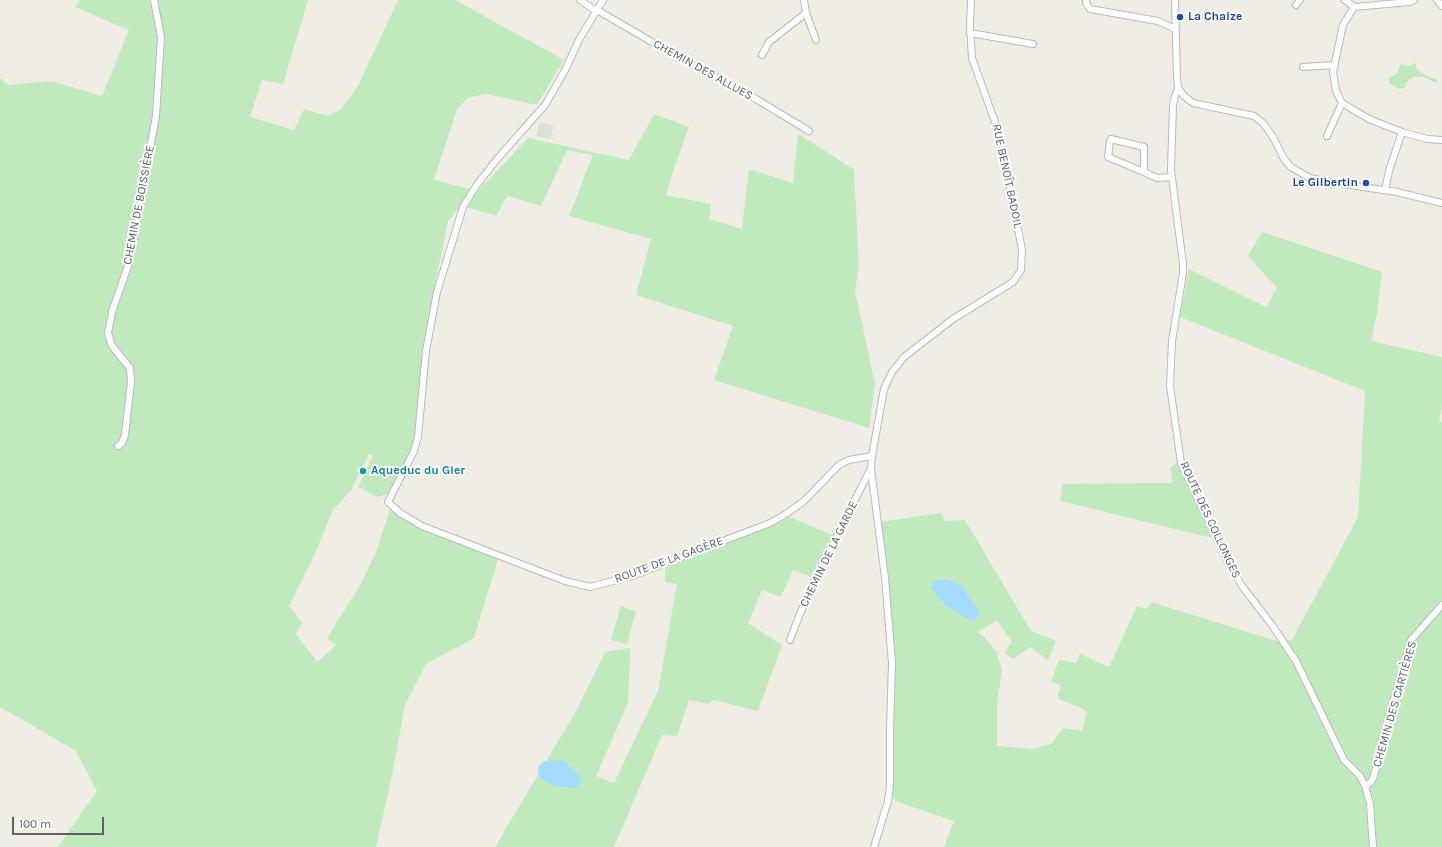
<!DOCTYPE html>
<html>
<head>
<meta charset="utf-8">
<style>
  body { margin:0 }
  #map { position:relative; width:1442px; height:847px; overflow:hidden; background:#f0ede4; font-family:Karla,sans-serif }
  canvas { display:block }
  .scale { position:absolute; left:12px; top:817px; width:92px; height:18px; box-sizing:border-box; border:2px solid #5c6166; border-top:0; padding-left:5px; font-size:12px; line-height:14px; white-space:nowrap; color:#5c6166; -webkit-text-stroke:3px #fff; paint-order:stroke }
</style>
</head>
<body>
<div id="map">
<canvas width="1442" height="847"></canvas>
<div class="scale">100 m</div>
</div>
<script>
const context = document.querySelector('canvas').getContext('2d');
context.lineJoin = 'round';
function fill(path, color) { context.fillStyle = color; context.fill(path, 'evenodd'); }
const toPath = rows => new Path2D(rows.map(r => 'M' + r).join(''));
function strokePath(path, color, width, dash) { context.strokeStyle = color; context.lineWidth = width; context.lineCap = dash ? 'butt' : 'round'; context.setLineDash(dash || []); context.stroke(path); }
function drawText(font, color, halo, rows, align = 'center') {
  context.font = font + ' Karla,sans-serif'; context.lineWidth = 4; context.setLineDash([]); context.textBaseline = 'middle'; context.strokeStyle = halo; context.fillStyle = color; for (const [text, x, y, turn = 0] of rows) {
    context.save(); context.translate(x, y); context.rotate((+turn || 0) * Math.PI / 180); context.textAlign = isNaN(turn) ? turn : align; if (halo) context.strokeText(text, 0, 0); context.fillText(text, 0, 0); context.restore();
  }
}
fill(toPath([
  [540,122,554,126,550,139,536,136]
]), '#e0ded8');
fill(toPath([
  [80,0,308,0,283,84,262,80,250,117,294,130,304,109,328,116,341,109,358,86,398,0,455,0,564,60,537,105,486,94,467,98,457,110,434,180,478,191,528,138,629,160,654,114,689,127,673,171,666,195,711,204,709,219,742,229,749,169,793,183,798,134,824,150,854,170,859,265,855,291,875,384,869,428,714,380,733,326,636,295,651,239,569,216,593,155,567,150,541,206,507,196,496,216,460,205,448,222,427,323,420,375,416,437,408,460,388,494,378,497,358,487,373,456,369,454,351,490,333,510,313,558,289,606,302,623,296,634,317,662,336,645,327,638,361,584,376,552,390,509,420,528,498,559,474,638,426,664,405,705,392,775,376,847,58,847,97,791,76,751,0,707,0,78,9,85,51,81,102,96,129,30,75,7],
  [1415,63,1417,70,1433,79,1435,78,1438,80,1436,83,1424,77,1415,77,1409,79,1406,83,1405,88,1399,89,1389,84,1389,78,1396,74,1399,70,1400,64,1409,66],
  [1262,232,1382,272,1377,314,1371,341,1442,357,1442,406,1439,421,1442,422,1442,847,944,847,954,821,895,801,893,795,893,663,880,522,941,513,945,521,965,520,1031,631,1056,641,1048,660,1030,647,1013,659,1005,653,1012,642,997,620,978,632,984,637,996,651,1002,670,997,705,997,746,1034,749,1051,744,1063,728,1082,731,1087,711,1057,698,1061,686,1051,681,1059,660,1076,663,1080,654,1109,667,1137,606,1147,609,1151,602,1277,641,1292,640,1358,517,1365,391,1180,317,1189,269,1266,307,1277,288,1248,256],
  [1177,463,1212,538,1060,501,1063,484,1172,483,1171,467],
  [789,517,833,535,813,578,793,570,781,597,762,590,748,623,782,645,758,711,714,700,708,704,689,700,677,736,662,735,614,847,495,847,576,711,605,652,630,648,628,703,596,776,614,783,658,691,677,584,665,582,665,568],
  [621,606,636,611,627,644,611,640]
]), '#c0eabe');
fill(toPath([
  [948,579,962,586,980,613,973,622,946,606,931,588,933,581],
  [563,760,582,778,577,788,554,786,539,777,538,767,544,761]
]), '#a5dcff');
const street = toPath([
  [580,0,593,9,597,10,676,56,756,99,809,131],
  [603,0,580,38,564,72,545,105,498,158,476,186,463,207,437,292,426,351,418,437,414,451,388,502,400,513,422,526,565,581,590,587,632,576,770,523,786,514,804,501,839,465,849,460,872,456],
  [804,0,806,13,816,40],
  [1086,0,1086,3,1090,9,1158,21,1175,29],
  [1175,0,1177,77,1178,88,1184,96,1193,103,1254,116,1263,123,1273,137,1284,159,1291,167,1310,178,1329,182,1397,192,1442,203],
  [1345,0,1354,7,1410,2,1414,0],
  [1437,0,1442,6],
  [1296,5,1300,0],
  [1354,7,1343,25,1333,72,1336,91,1342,103,1369,119,1402,132,1427,139,1442,140],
  [970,33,1033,44],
  [762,55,769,42,806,13],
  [1303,67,1335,65],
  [1178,88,1175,96,1173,105,1171,170,1183,264,1183,273,1172,341,1170,386,1181,463,1231,568,1242,586,1272,625,1296,661,1344,760,1360,776,1365,786,1370,804,1373,847],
  [1327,136,1342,103],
  [1144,172,1144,147,1111,139,1110,141,1108,157,1144,172,1157,178,1172,177],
  [1385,190,1389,171,1402,132],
  [118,446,122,443,125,435,131,382,130,368,112,346,108,333,112,312,130,260,156,116,161,37,154,0],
  [790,640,808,593,870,470],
  [1365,786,1371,782,1374,776,1382,740,1411,640,1442,605],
  [874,847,888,801,890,786,890,730,892,663,885,578,871,469,872,456,884,389,892,372,904,357,953,319,1013,282,1021,270,1022,250,1000,136,972,58,970,26,971,0]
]);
strokePath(street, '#b6babf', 8);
strokePath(street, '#fff', 6);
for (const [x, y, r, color] of [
  [1180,17,4,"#1a4fb4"],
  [1366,183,4,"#1a4fb4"],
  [363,471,4,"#0f9aa8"]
]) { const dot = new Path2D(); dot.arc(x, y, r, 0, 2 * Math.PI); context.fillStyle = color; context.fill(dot); strokePath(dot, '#fff', 1.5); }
drawText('bold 12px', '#164399', '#fff', [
  ["La Chaize",1188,17],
  ["Le Gilbertin",1358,183,"right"]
], 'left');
drawText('12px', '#5c6166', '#fff', [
  ["CHEMIN DES ALLUES",703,70,29],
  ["RUE BENOÎT BADOIL",1007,176,78],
  ["CHEMIN DE BOISSIÈRE",139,205,-79],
  ["ROUTE DES COLLONGES",1210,520,65],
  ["CHEMIN DE LA GARDE",829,554,-64],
  ["ROUTE DE LA GAGÈRE",669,560,-20],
  ["CHEMIN DES CARTIÈRES",1395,704,-74]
]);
drawText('bold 12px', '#0d838f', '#fff', [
  ["Aqueduc du Gier",371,471]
], 'left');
</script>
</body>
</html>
